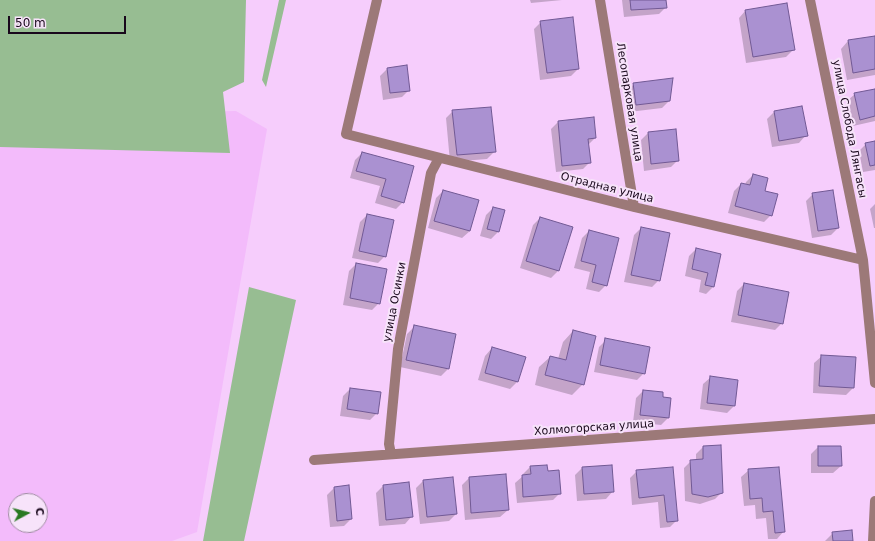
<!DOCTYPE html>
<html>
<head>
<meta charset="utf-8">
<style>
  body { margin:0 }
  #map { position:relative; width:875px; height:541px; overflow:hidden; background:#f6cdfc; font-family:"DejaVu Sans",sans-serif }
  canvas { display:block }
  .north { position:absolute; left:8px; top:493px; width:40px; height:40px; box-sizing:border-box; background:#f7e3fa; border:1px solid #9e8ba1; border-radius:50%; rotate:83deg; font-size:11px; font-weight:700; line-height:16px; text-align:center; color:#19081c }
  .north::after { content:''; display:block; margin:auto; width:14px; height:18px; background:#2a7923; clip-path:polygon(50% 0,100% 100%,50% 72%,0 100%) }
  .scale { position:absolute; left:8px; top:16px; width:118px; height:18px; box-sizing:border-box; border:2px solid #19081c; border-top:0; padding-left:5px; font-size:12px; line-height:14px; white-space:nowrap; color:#19081c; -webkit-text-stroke:3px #f7e3fa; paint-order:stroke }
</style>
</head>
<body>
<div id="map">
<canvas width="875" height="541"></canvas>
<div class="north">С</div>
<div class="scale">50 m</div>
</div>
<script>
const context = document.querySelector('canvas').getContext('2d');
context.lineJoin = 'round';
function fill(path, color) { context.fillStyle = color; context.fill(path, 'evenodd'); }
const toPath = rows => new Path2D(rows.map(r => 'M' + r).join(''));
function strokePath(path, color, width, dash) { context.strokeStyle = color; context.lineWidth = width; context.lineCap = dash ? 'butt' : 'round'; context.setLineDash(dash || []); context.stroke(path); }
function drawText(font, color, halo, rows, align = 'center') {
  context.font = font + ' "DejaVu Sans",sans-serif'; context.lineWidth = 4; context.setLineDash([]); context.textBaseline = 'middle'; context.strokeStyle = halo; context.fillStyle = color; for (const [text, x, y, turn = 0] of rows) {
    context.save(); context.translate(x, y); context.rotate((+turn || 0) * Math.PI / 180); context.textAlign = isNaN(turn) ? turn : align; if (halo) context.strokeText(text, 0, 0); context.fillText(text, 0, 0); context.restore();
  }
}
fill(toPath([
  [236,111,267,129,197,532,172,541,0,541,0,115],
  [16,501,40,501,40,525,16,525]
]), '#f3bbfb');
fill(toPath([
  [0,0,246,0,244,82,223,92,230,153,0,147],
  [279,0,286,0,266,87,262,80],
  [249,287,296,300,244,541,203,541]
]), '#97bd92');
fill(toPath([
  [530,0,562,0,531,3],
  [622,0,665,0,666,7,659,14,624,17],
  [746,10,794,49,786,57,746,63,739,18],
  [541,22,578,69,571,76,540,80,534,29],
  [875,37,875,75,847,80,841,49,848,41],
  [406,66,409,90,402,97,383,100,380,76,387,69],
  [634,84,669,101,662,108,629,112,627,91],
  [875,90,875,121,853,126,847,101,855,94],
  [453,111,495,151,487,159,450,162,446,118],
  [774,112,806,135,799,143,772,147,767,119],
  [558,122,595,138,588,145,590,162,583,169,556,172,551,129],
  [648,133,678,160,671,167,644,171,641,140],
  [875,142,875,170,863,172,859,151,866,144],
  [362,153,413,166,403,202,396,209,375,203,380,186,350,178,355,160],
  [753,175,764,191,771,215,764,222,728,213,734,191,741,184,745,185,746,182],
  [443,191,478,201,470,231,462,238,428,228,436,198],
  [813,194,838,228,831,235,812,238,806,201],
  [875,204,875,228,874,228,870,209],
  [493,208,498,232,491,239,480,236,486,215],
  [367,215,385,256,378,263,352,258,360,222],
  [540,218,572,228,558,271,551,278,520,268,533,225],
  [641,228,659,280,652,287,624,282,634,235],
  [589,231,606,285,599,292,586,289,590,272,574,268,582,238],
  [696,249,720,254,713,287,706,294,699,292,701,280,685,276,689,256],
  [356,264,379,303,372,310,343,305,349,271],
  [744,284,782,323,775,330,731,322,737,291],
  [414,327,448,369,441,376,400,367,407,334],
  [573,331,583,384,572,395,535,385,539,367,550,357,558,359,563,342],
  [606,340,644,373,637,380,594,372,599,347],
  [492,348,517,382,510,389,478,380,485,356],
  [822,356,853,388,846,395,813,393,814,363],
  [711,377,734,406,727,413,700,409,703,384],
  [350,389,377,413,370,420,340,416,343,396],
  [643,391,662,398,670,399,668,418,661,425,633,422,636,398],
  [703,447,722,492,715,499,700,504,685,501,684,468,691,461,696,461,696,454],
  [818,447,840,447,841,466,833,473,811,473,811,454],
  [611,466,613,491,606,499,577,501,575,475,582,468],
  [530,467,547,472,560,493,553,500,517,503,515,483,523,476,523,474],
  [672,468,677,520,670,527,660,528,658,502,632,505,630,478,637,471],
  [778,468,784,531,777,539,768,539,766,518,756,519,755,505,744,506,741,477,749,470],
  [469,478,508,510,500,517,465,520,462,485],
  [423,481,456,514,449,521,420,524,416,488],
  [408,483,412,516,405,524,379,526,376,493,383,486],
  [334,488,351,519,344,526,330,527,327,495],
  [833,533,852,541,825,541]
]), '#0003');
const building = toPath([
  [630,0,666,0,667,8,631,10,630,0],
  [787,3,795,50,753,57,745,10,787,3],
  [573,17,579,69,547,73,540,21,573,17],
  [875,36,875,69,853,73,848,40,875,36],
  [407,65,410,91,390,93,387,68,407,65],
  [673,78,670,101,636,105,633,83,673,78],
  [875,89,875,116,860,120,854,93,875,89],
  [802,106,808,136,779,141,774,111,802,106],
  [491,107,496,152,457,155,452,110,491,107],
  [594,117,596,138,588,139,591,163,562,166,558,121,594,117],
  [676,129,679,161,651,164,648,132,676,129],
  [875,141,875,165,870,166,865,143,875,141],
  [362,152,414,166,404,203,381,196,386,179,356,171,362,152],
  [753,174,768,178,765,191,778,194,772,216,735,206,741,183,750,185,753,174],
  [443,190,479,200,470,231,434,221,443,190],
  [833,190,839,228,818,231,812,193,833,190],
  [493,207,505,210,499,232,487,229,493,207],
  [367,214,394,220,386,257,359,251,367,214],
  [540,217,573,227,559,271,526,261,540,217],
  [641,227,670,233,660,281,631,275,641,227],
  [589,230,619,238,607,286,592,282,596,265,581,261,589,230],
  [696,248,721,254,714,287,705,285,708,273,692,269,696,248],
  [356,263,387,269,380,304,350,298,356,263],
  [744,283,789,292,783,324,738,315,744,283],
  [414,325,456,334,449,369,406,360,414,325],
  [573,330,596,336,584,385,545,375,550,356,566,360,573,330],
  [605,338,650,347,645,374,600,365,605,338],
  [492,347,526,357,518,382,485,373,492,347],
  [821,355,856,357,854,388,819,386,821,355],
  [710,376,738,380,735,406,707,403,710,376],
  [350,388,381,392,378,414,347,409,350,388],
  [643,390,663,392,663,397,671,398,669,418,640,415,643,390],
  [721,445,723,493,708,497,692,494,690,460,703,459,703,446,721,445],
  [818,446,841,446,842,466,818,466,818,446],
  [547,465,548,471,559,470,561,494,523,497,522,475,531,474,530,466,547,465],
  [612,465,614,492,584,494,582,467,612,465],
  [673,467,678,521,667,522,664,495,639,498,636,470,673,467],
  [779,467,785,532,775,533,773,511,763,512,762,498,750,499,748,469,779,467],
  [506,474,509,510,471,513,469,477,506,474],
  [453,477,457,514,427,517,423,480,453,477],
  [409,482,413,517,386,520,383,485,409,482],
  [349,485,352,519,337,521,334,487,349,485],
  [852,530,853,541,833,541,832,532,852,530]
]);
fill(building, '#aa91d1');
strokePath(building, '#715994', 1);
strokePath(toPath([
  [377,0,346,134,634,207,863,260],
  [600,0,634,207],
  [810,0,863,260,875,383],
  [391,454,389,444,398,349,431,173,439,158],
  [314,460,875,419],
  [873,541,875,501]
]), '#9c7978', 10);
drawText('11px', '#19081c', '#f7e3fa', [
  ["Лесопарковая улица",629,102,81],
  ["улица Слобода Лянгасы",849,129,79],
  ["Отрадная улица",607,188,14],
  ["улица Осинки",395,302,-79],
  ["Холмогорская улица",594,428,-4]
]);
</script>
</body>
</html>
